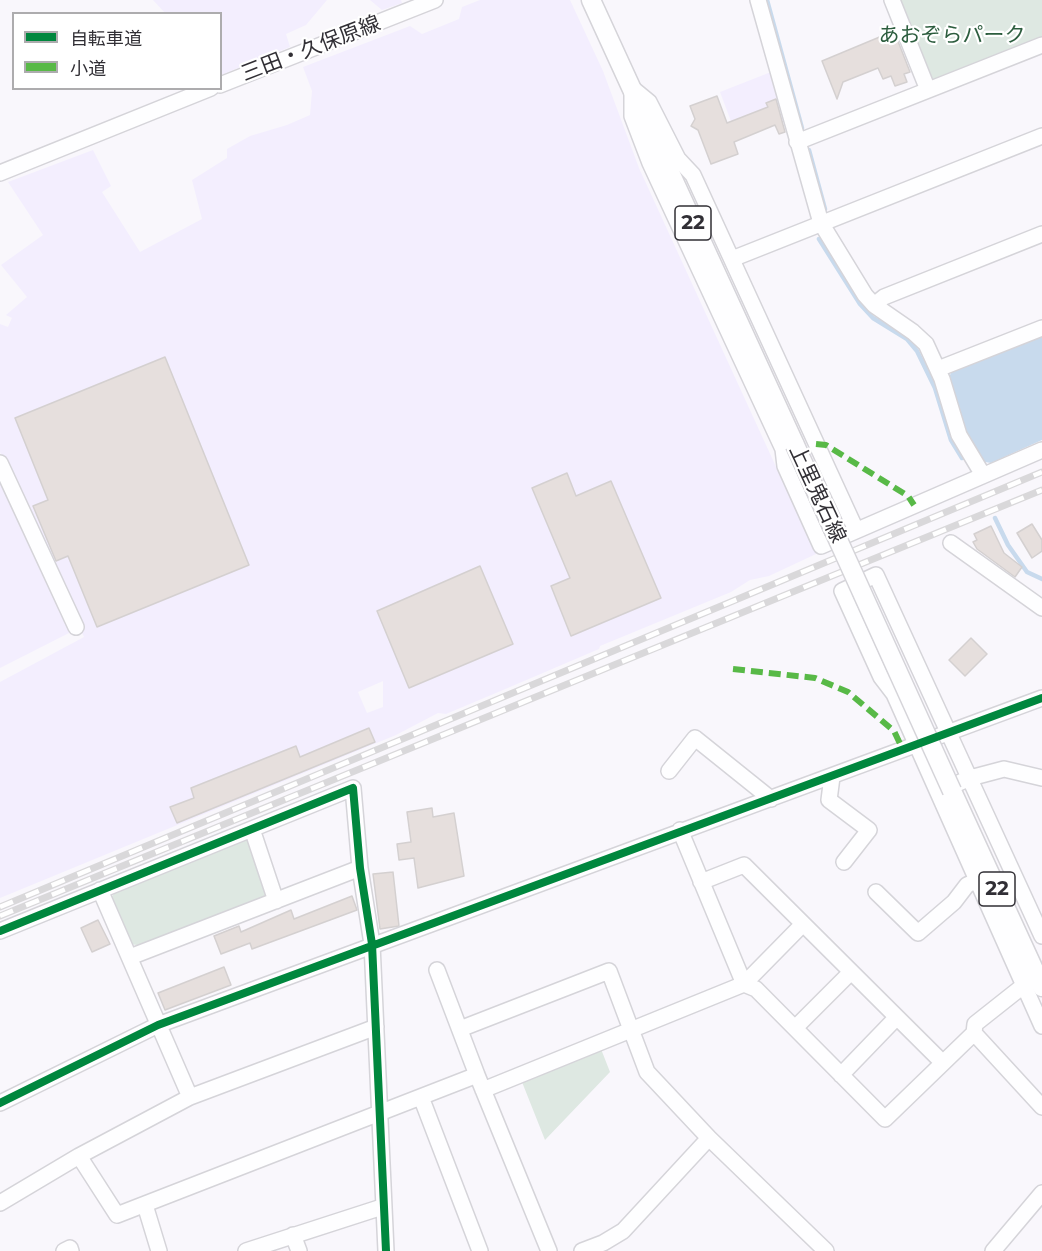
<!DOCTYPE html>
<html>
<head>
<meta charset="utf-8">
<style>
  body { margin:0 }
  #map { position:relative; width:1042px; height:1251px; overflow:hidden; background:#f9f7fc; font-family:Montserrat,"Noto Sans JP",sans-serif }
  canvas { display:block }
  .legend { position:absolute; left:12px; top:12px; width:210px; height:78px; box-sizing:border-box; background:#fff; border:2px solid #adacae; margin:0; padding:8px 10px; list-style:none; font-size:18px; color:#312f35 }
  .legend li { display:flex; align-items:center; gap:12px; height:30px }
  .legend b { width:30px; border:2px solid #adacae }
</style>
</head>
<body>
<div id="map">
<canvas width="1042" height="1251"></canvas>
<ul class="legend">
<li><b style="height:8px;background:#00873e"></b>自転車道</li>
<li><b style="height:8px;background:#58b947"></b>小道</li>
</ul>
</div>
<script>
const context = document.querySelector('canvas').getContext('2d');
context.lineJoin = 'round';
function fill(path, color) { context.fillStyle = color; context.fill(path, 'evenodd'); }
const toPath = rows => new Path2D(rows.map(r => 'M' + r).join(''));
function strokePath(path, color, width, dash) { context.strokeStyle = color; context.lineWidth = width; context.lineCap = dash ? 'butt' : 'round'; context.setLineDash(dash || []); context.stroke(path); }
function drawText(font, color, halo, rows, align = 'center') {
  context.font = font + ' Montserrat,"Noto Sans JP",sans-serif'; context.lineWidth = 4.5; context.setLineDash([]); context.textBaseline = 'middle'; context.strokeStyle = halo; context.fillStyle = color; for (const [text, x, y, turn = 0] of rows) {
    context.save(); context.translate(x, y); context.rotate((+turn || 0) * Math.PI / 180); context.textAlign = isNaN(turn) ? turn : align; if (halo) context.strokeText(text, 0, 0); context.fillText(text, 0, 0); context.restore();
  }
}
fill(toPath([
  [153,0,327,0,306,25,286,34,290,47,221,75,220,14,165,13],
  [370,0,401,0,402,3,382,10],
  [480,0,570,0,603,71,639,168,816,554,769,576,750,580,731,592,600,646,599,649,503,690,446,714,438,713,396,735,0,898,0,682,84,637,0,452,0,324,8,327,12,318,6,315,27,297,1,265,43,235,8,182,93,150,111,186,102,192,140,252,202,219,192,180,227,158,227,149,250,136,287,125,310,115,312,91,303,67,410,26,422,34,459,19,462,7],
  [383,681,383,707,367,713,358,692],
  [771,72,785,121,738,140,720,92],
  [0,477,70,628,69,633,0,668]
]), '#f3eefe');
fill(toPath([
  [899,0,1042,0,1042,38,936,80,931,78],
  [243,838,252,842,270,893,266,899,137,945,129,944,110,899,115,892],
  [601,1049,610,1072,545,1140,522,1082]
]), '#dee8e2');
fill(toPath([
  [1042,337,1042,440,991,463,985,462,966,432,949,377,952,371]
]), '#c8daed');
strokePath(toPath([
  [767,0,802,128],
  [809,150,825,209],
  [819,239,860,304,873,318,907,339,917,351,935,388,951,440,962,458],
  [995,518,1008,545,1027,572,1042,579]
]), '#c8daed', 4.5);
const building = toPath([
  [894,31,910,72,904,74,907,82,895,86,891,76,883,79,878,68,843,82,837,99,822,61,894,31],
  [717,96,727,123,768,107,766,103,776,99,785,132,779,134,775,125,734,142,738,154,711,164,698,130,691,126,695,119,690,106,717,96],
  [165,357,249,565,97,627,68,556,56,561,33,506,48,500,15,418,165,357],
  [567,473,576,496,611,481,661,598,571,636,551,586,570,578,532,488,567,473],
  [1032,524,1042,540,1042,551,1032,558,1017,533,1032,524],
  [991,526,1004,553,1022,567,1015,577,977,549,973,542,977,540,974,534,991,526],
  [480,566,513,644,409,688,377,611,480,566],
  [971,638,987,654,965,676,949,660,971,638],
  [369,728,375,742,177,823,170,807,194,798,191,788,296,746,300,757,369,728],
  [432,808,433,817,454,813,464,876,418,888,414,858,399,860,397,844,411,842,407,812,432,808],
  [393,872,399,926,380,929,373,874,393,872],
  [352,896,357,910,252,949,250,943,221,954,214,936,239,926,241,932,291,910,294,919,352,896],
  [98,920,110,944,92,952,81,928,98,920],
  [224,967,231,985,165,1010,158,993,224,967]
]);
fill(building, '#e6dfdd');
strokePath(building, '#d4d0d0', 1.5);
const minor = toPath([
  [758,0,821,223,865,295,874,305,913,332,926,344,942,379,959,435,983,475],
  [892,0,928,90],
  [220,85,435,0],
  [632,88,649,102,678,159,693,175,856,530],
  [632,92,632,116,650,163,783,449,785,466,821,546,1042,450],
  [797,142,1042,45],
  [0,173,211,88],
  [732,259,1042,136],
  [874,305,884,297,1042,234],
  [938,369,1042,328],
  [0,463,76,627],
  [951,543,1042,608],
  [669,771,695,738,771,799],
  [832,777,829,800,869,830,844,862],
  [940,791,970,778,1004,769,1042,778],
  [252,829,276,901],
  [680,830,744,984,756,989,885,1119,974,1033,1042,1107],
  [701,882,744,865,942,1062],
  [100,890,190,1097],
  [876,892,918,933,954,902,967,885,978,880],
  [0,931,353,788,360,868,372,944,386,1251],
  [1042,936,876,575,842,591,881,677,894,694,1042,1026],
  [130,957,360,868],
  [437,970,477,1075,549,1251],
  [795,1028,850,973],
  [460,1029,609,971,647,1072,709,1138,826,1251],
  [974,1033,975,1024,1023,986],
  [841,1075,896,1018],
  [483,1090,744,984,802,925],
  [421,1097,480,1251],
  [0,1103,158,1025,1042,698],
  [79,1156,117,1215,477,1075],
  [0,1203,79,1156,190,1097,376,1027],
  [145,1205,159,1251],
  [293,1235,299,1251],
  [64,1251,70,1248,71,1251],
  [246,1251,382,1207],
  [582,1251,603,1243,623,1231,709,1138],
  [993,1251,1042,1193]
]);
const major = toPath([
  [591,0,795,445],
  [952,791,1042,987]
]);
strokePath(minor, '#d5d4d9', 18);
strokePath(major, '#d5d4d9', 21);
strokePath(minor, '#fefeff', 15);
strokePath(major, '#fefeff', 18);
const rail = toPath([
  [0,907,1042,472],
  [0,916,1042,490]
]);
strokePath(rail, '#d9d8da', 7);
strokePath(rail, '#fff', 4.5, [14]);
const majorBridge = toPath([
  [795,445,952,791]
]);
strokePath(majorBridge, '#d5d4d9', 21, []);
strokePath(majorBridge, '#fefeff', 18);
strokePath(toPath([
  [816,444,826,445,908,496,914,505],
  [733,669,815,678,848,692,894,731,903,750]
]), '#58b947', 6, [12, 6]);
strokePath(toPath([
  [0,931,353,788,360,868,372,944,386,1251],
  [0,1103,158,1025,1042,698]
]), '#00873e', 8);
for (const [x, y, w] of [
  [693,223,36],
  [997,889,36]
]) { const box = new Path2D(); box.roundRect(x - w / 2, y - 17, w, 34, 4.5); context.fillStyle = '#fff'; context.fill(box); strokePath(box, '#312f35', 1.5); }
drawText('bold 20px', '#312f35', null, [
  ["22",693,223],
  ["22",997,889]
]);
drawText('21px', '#2c5d3e', '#fff', [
  ["あおぞらパーク",952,36]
]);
drawText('21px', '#312f35', '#fff', [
  ["三田・久保原線",311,49,-21],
  ["上里鬼石線",817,494,65]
]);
</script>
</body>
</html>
